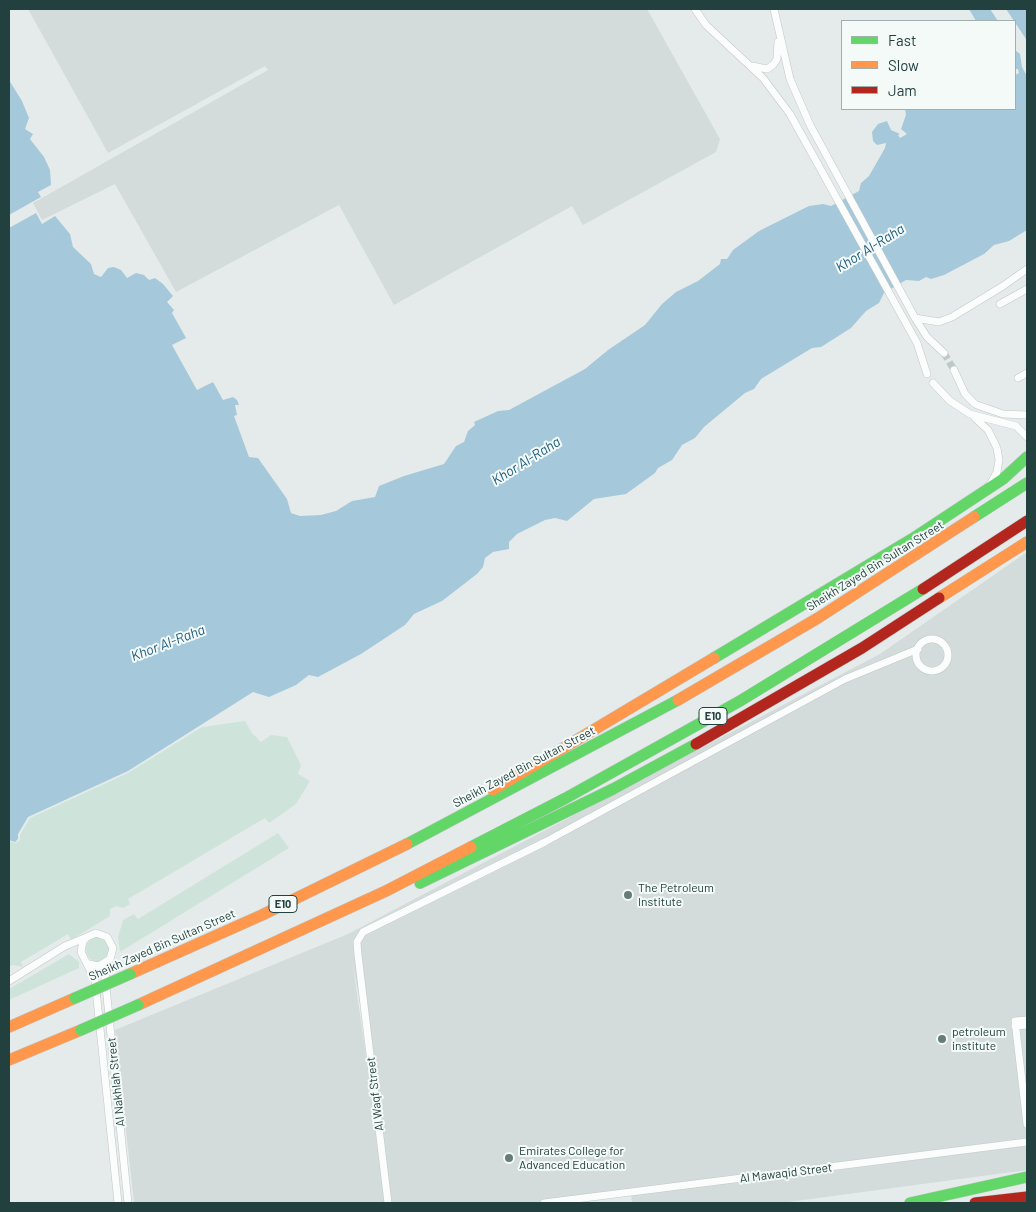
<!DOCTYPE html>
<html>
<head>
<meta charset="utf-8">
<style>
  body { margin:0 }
  #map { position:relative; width:1036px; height:1212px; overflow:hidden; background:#e5ebea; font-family:Barlow,sans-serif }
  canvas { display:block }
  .frame { position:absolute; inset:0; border:10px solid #22403d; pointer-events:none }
  .legend { position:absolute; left:841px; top:20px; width:175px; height:90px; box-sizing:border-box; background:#f4faf8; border:1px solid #a0b0ad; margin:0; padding:6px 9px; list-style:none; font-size:15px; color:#22403d }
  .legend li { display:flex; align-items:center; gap:10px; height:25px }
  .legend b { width:25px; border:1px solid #a0b0ad }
</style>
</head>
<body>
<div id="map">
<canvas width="1036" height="1212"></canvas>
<div class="frame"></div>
<ul class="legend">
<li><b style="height:6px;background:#63d668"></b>Fast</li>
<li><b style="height:6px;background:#ff974d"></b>Slow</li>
<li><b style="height:6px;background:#b3261e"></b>Jam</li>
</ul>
</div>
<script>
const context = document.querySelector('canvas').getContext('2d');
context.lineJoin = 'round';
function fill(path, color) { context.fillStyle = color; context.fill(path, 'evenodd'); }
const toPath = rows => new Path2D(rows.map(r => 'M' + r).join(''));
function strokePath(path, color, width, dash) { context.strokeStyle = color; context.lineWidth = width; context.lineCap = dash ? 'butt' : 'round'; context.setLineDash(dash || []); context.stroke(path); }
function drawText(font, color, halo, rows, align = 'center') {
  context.font = font + ' Barlow,sans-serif'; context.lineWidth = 4; context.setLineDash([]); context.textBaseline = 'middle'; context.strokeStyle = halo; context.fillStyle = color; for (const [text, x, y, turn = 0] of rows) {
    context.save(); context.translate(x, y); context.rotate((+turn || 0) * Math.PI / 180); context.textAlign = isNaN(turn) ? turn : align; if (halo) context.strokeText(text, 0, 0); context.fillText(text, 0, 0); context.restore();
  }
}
fill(toPath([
  [28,9,647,9,720,139,716,152,583,225,572,206,394,305,339,205,176,292,115,184,42,220,33,203,268,70,265,66,108,153],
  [1027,552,1027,1170,781,1203,632,1203,631,1193,544,1203,134,1203,115,1030,348,934,880,654],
  [352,960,372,1068,386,1192]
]), '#d3dcda');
fill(toPath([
  [245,721,252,733,261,742,271,735,287,737,301,765,298,774,310,781,296,804,269,823,265,818,128,899,130,904,123,908,116,906,110,909,110,916,71,940,68,934,21,962,23,967,13,965,9,967,9,841,15,843,20,840,20,835,30,818,128,773,202,727],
  [278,833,289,848,120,952,118,937,123,920,134,914,138,919],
  '86 949a13 13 0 1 1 26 0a13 13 0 1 1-26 0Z',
  [69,954,79,962,79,968,9,1000,9,989]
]), '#cee4da');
fill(toPath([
  [969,9,990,9,998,21,976,21],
  [1006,9,1027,9,1027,45,1026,39],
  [1015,50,1020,54,1022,67,1027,76,1027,230,1009,241,994,245,984,254,944,275,931,279,926,277,919,281,906,280,884,293,879,303,866,311,851,328,821,347,812,348,761,379,754,389,745,393,704,427,695,438,682,445,672,460,658,468,655,473,626,494,594,499,567,521,555,518,545,520,517,534,509,542,509,549,493,552,485,558,483,567,477,574,442,601,414,614,405,625,361,654,318,677,309,675,296,685,269,697,253,692,128,771,28,817,18,834,18,839,15,842,9,840,9,228,36,213,42,224,55,216,70,234,73,247,91,264,94,274,101,277,108,268,114,267,121,270,127,278,136,273,144,275,149,280,155,278,163,284,173,296,167,302,174,310,172,313,186,338,172,345,197,390,213,382,223,400,233,397,237,400,239,405,235,405,237,415,234,416,249,457,258,458,287,499,291,513,300,516,321,515,336,511,352,501,375,497,379,486,404,476,444,464,456,446,464,442,468,431,475,425,474,422,498,411,509,410,585,369,608,350,645,325,662,304,676,292,698,281,720,264,721,259,727,259,733,250,759,231,809,206,823,204,831,206,859,191,861,183,869,176,885,148,886,143,877,145,873,141,872,132,878,124,887,121,891,130,900,134,898,135,900,138,907,134,901,129,906,115,905,109,1015,109,1015,75,1019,73,1018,69,1015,69],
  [9,80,22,101,29,118,25,129,33,134,30,139,44,157,50,170,51,185,38,192,41,197,9,215]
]), '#a5c9db');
strokePath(toPath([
  [944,353,954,370]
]), '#bec9c7', 7, [7, 3.5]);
const street = toPath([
  [695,9,706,25,763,78,790,114,917,343,927,374],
  [774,9,790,79,810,125,915,318,927,337,944,353],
  [752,66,767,69,773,65,777,59,778,42],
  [1000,304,1027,289],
  [915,318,939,322,952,317,1003,286,1027,269],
  [954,370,965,394,974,403],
  [1018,378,1027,373],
  [933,383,950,401,970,414,1016,426,1027,437],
  [977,405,1003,414,1027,415],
  [975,418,988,430,997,448,999,460,997,472,990,485],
  '916 655a16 16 0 1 1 32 0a16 16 0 1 1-32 0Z',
  [108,962,105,977,128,1203],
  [89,964,99,966,110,959,113,948,107,937,96,933,87,937,83,941,81,952,95,980,118,1203],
  [9,981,65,946,87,937],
  [1027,1020,1015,1021,1027,1124],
  [1015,1026,1027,1025],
  [388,1203,358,955,357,942,363,932,545,842,845,679,918,649],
  [544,1203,1027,1142]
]);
const fast = toPath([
  [974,517,1027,483],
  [714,658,912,539,1003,479,1027,457],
  [407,844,678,700],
  [471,847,566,798,740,701,923,589],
  [420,883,613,789,696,744],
  [910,1203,1027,1177]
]);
const slow = toPath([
  [939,598,1027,542],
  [678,700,818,618,974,517],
  [493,790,714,658],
  [130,974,262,915,407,844],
  [138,1005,386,891,471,847],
  [9,1027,75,998],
  [9,1060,81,1030]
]);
const jam = toPath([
  [923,589,1027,521],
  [696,744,862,648,939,598],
  [975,1203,1027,1197]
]);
strokePath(street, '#c2c8c7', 8);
strokePath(fast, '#bdc7c6', 12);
strokePath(slow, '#bdc7c6', 12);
strokePath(jam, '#bdc7c6', 12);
strokePath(street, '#fbfcfc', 7);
strokePath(fast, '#63d668', 11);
strokePath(slow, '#ff974d', 11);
strokePath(jam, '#b3261e', 11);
const fastBridge = toPath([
  [75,998,130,974],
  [81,1030,138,1005]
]);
strokePath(fastBridge, '#bdc7c6', 12, []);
strokePath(fastBridge, '#63d668', 11);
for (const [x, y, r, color] of [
  [628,895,5,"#667c7a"],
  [942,1039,5,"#667c7a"],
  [509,1158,5,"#667c7a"]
]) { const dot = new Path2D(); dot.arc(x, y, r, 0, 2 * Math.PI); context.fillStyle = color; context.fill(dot); strokePath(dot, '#f4faf8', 2); }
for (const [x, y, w] of [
  [713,716,28],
  [283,904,28]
]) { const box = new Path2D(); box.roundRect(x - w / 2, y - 8.5, w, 17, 4); context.fillStyle = '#f4faf8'; context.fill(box); strokePath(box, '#22403d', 1); }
drawText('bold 11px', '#22403d', null, [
  ["E10",713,716],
  ["E10",283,904]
]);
drawText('12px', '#22403d', '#f4faf8', [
  ["Sheikh Zayed Bin Sultan Street",875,566,-32],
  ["Sheikh Zayed Bin Sultan Street",524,767,-28],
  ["Sheikh Zayed Bin Sultan Street",162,945,-24],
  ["Al Nakhlah Street",116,1082,-96],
  ["Al Waqf Street",375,1094,-97],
  ["Al Mawaqid Street",786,1173,-7]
]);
drawText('12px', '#22403d', '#f4faf8', [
  ["The Petroleum",638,888],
  ["Institute",638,902],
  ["petroleum",952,1032],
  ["institute",952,1046],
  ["Emirates College for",519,1151],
  ["Advanced Education",519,1165]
], 'left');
drawText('italic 14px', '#195a7e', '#f4faf8', [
  ["Khor Al-Raha",870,248,-32],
  ["Khor Al-Raha",526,461,-32],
  ["Khor Al-Raha",168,643,-21]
]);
</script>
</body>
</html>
